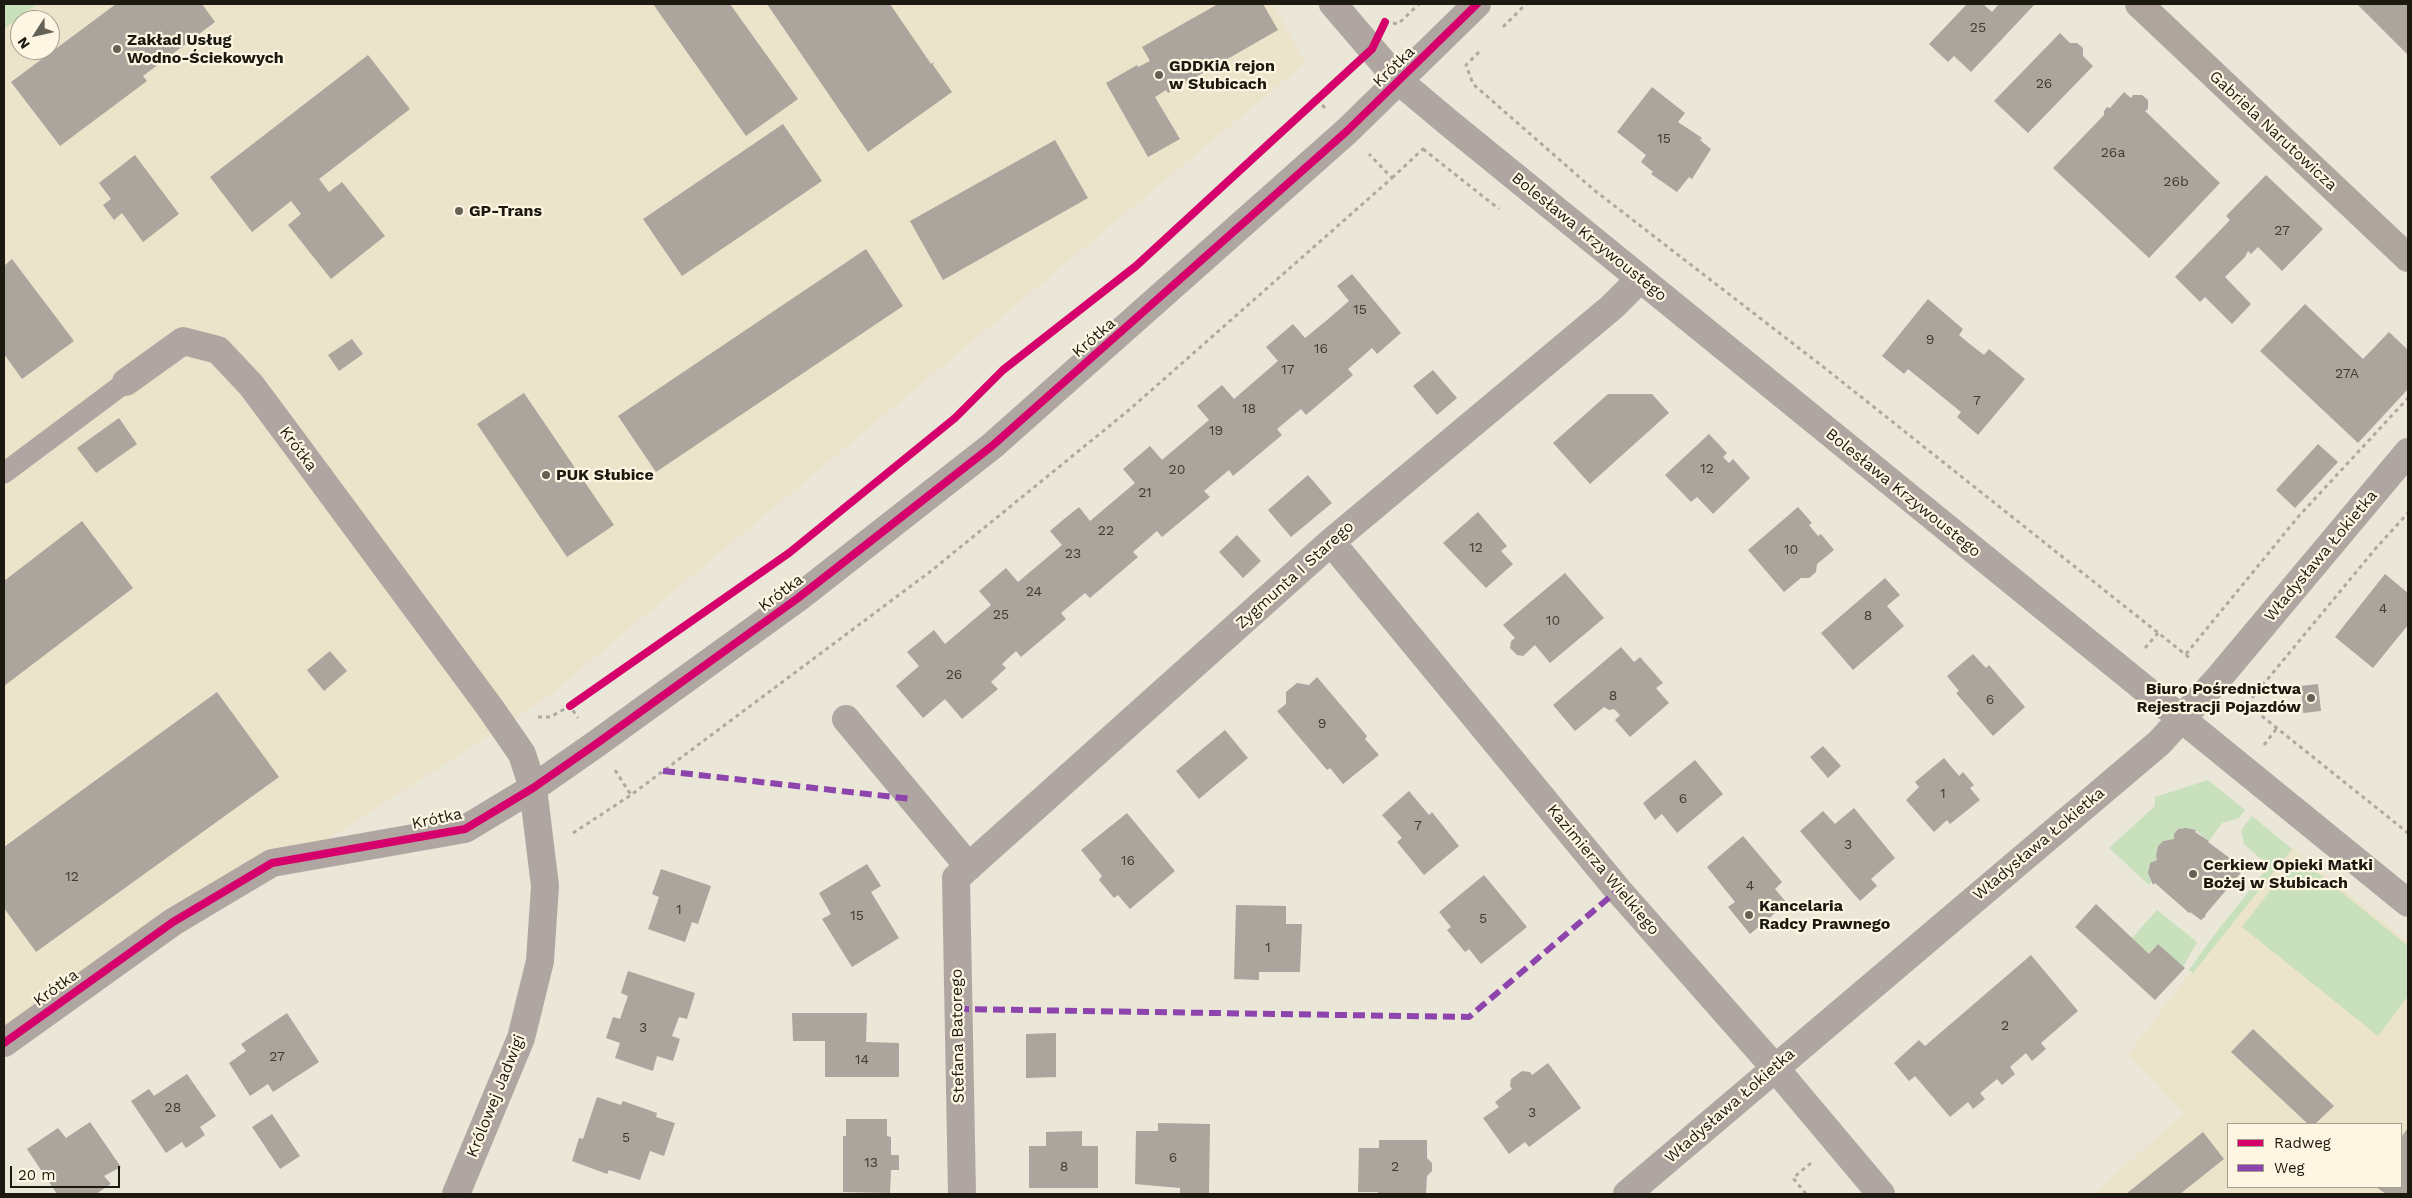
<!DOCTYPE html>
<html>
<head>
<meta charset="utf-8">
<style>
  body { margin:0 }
  #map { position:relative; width:2412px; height:1198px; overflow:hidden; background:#eae6d8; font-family:"Work Sans",sans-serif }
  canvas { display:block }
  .frame { position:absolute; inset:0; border:5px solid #1c1910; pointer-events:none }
  .legend { position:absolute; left:2227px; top:1123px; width:175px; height:65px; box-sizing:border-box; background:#fef6e3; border:1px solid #a49e8f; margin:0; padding:6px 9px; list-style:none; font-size:15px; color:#1c1910 }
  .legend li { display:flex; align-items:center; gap:10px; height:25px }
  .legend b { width:25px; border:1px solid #a49e8f }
  .north { position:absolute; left:10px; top:10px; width:50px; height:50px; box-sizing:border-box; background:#fef6e3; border:1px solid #a49e8f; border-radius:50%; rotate:235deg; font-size:14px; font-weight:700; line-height:20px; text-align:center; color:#1c1910 }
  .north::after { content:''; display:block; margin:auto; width:18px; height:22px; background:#646156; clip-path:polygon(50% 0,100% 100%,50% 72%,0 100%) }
  .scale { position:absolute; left:10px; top:1166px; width:110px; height:22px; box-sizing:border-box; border:2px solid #1c1910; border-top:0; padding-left:6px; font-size:15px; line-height:18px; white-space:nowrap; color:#1c1910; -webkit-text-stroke:4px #fef6e3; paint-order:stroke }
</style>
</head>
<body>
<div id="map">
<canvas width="2412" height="1198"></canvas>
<div class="frame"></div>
<ul class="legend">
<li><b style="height:6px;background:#d6006c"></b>Radweg</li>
<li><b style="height:6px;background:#8e44ad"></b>Weg</li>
</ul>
<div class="north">N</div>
<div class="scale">20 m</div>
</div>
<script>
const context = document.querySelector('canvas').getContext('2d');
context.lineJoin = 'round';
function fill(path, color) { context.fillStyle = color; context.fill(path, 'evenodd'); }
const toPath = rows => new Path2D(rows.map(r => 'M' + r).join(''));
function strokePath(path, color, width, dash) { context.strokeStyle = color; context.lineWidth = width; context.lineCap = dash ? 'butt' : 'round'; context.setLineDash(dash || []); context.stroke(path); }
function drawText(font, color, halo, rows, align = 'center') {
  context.font = font + ' "Work Sans",sans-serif'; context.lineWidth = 4.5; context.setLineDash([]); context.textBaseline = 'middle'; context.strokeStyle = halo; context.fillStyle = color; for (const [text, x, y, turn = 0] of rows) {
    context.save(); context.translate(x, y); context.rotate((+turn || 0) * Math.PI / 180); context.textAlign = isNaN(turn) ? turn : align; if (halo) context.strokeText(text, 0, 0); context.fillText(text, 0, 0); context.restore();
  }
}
fill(toPath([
  [4,4,1274,4,1305,63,545,699,4,1050],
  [20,20,50,20,50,50,20,50],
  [2287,844,2408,942,2408,1194,2094,1194,2184,1113,2128,1055],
  [2228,1124,2401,1124,2401,1187,2228,1187]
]), '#ece3cb');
fill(toPath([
  [4,4,37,4,4,29],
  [2208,780,2245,810,2239,818,2222,823,2209,841,2194,829,2188,830,2181,828,2176,830,2174,839,2163,841,2158,846,2156,856,2157,860,2150,863,2148,868,2152,881,2149,885,2109,848,2155,806,2155,797],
  [2252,816,2292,849,2193,973,2189,970,2211,939,2269,866,2244,844,2241,830],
  [2297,856,2408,946,2408,996,2378,1036,2242,927],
  [2157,910,2197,942,2183,967,2158,944,2149,954,2132,938]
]), '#c8e1bc');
fill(toPath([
  [116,4,202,4,215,22,143,76,147,81,60,146,11,82],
  [653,4,730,4,798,99,746,136],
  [767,4,890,4,931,64,934,62,933,65,952,92,868,152],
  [1218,4,1263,4,1278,30,1168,93,1166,90,1155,97,1180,139,1148,157,1106,83,1137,65,1138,67,1150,61,1142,47],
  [1967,4,1983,4,1992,12,1999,4,2035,4,1971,72,1954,56,1948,62,1929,44],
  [2357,4,2408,4,2408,55],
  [2060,33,2070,43,2077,43,2083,48,2083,56,2093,66,2028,133,1994,101],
  [368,55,410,109,319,179,329,192,342,182,385,236,331,279,288,225,301,214,291,201,252,232,210,177],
  [1652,87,1685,113,1678,122,1702,138,1700,140,1711,149,1692,179,1689,177,1677,192,1651,174,1653,172,1641,162,1646,155,1617,132],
  [2124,92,2131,98,2133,95,2142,95,2148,100,2148,109,2145,111,2220,183,2149,258,2053,168,2104,115,2104,111,2107,107,2110,108],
  [783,124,822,181,682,276,643,219],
  [1055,140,1088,198,943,280,910,221],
  [135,155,179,214,143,242,122,213,114,220,103,205,111,199,99,183],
  [2266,175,2323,229,2282,271,2258,247,2251,254,2248,251,2245,257,2225,277,2251,304,2232,324,2205,297,2200,302,2175,277,2230,220,2226,216],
  [866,249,903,306,656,472,618,416],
  [12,259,74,341,22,379,4,354,4,266],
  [1352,274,1401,333,1377,354,1372,348,1348,369,1353,375,1306,415,1301,409,1277,429,1282,435,1233,476,1229,470,1204,491,1210,497,1162,537,1157,531,1133,552,1138,557,1090,598,1085,593,1061,613,1066,619,1021,657,1016,651,1002,664,1006,668,991,682,998,689,962,719,945,699,923,718,896,686,919,666,907,652,934,630,945,644,991,605,979,591,1006,568,1018,582,1062,545,1050,531,1064,519,1079,507,1090,521,1135,483,1123,469,1150,446,1162,460,1209,420,1197,406,1222,385,1234,399,1278,361,1266,347,1293,324,1305,338,1327,320,1349,301,1337,286],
  [1928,299,1963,329,1959,335,1971,345,1984,355,1989,349,2025,379,1978,435,1957,417,1961,412,1934,390,1908,369,1904,374,1882,356],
  [2305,304,2363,359,2389,332,2408,350,2408,389,2358,443,2260,351],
  [352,339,363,354,339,371,328,355],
  [1433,370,1457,398,1437,415,1413,386],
  [524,393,614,525,567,557,477,424],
  [1608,394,1652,394,1669,413,1590,484,1553,443],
  [119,418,137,444,96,473,77,448],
  [1709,434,1727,453,1723,457,1729,463,1733,459,1750,478,1713,514,1697,497,1691,502,1665,475],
  [2318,444,2338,462,2295,508,2276,490],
  [1308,475,1332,503,1291,537,1268,510],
  [1798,507,1812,523,1809,525,1818,536,1821,534,1834,550,1817,564,1816,572,1809,578,1801,578,1784,592,1748,550],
  [1478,512,1507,546,1501,551,1513,564,1486,588,1443,543],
  [82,521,133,588,4,686,4,581],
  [1237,535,1261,561,1243,578,1219,552],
  [1565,573,1604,618,1550,663,1535,645,1523,656,1517,655,1510,648,1511,641,1515,638,1503,625],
  [2385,574,2408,593,2408,625,2373,668,2335,637],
  [1885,578,1900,595,1887,606,1904,626,1853,670,1821,633],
  [1621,647,1634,662,1640,657,1663,683,1656,688,1669,703,1630,737,1615,720,1620,715,1614,709,1609,710,1604,707,1575,731,1553,705],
  [330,651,347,671,324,691,307,670],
  [1973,654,1986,668,1989,665,2025,707,1993,736,1956,693,1959,691,1947,676],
  [1317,677,1367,736,1365,739,1379,755,1343,784,1330,768,1327,770,1277,711,1286,704,1286,692,1297,683,1309,685],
  [2318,684,2321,711,2303,713,2301,686],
  [217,692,279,777,36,952,4,908,4,847],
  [1225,730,1248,758,1199,799,1176,771],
  [1823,746,1841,766,1828,778,1810,757],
  [1944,758,1959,776,1963,772,1974,785,1970,788,1980,800,1950,824,1947,820,1934,832,1906,800,1919,787,1915,782],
  [1695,760,1723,794,1677,833,1662,814,1655,820,1643,803],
  [1409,791,1429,815,1432,812,1459,846,1424,875,1397,842,1402,838,1382,815],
  [1854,808,1895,858,1871,879,1877,886,1860,901,1800,831,1823,811,1835,824],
  [1127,813,1175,871,1130,909,1118,895,1114,898,1099,880,1102,876,1081,850],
  [2186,828,2196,830,2195,832,2209,841,2208,842,2231,859,2230,860,2242,869,2240,874,2205,915,2206,916,2201,920,2190,912,2189,913,2155,883,2153,885,2148,873,2150,863,2157,860,2156,856,2158,846,2163,841,2174,839,2174,834,2178,829],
  [1743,836,1782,882,1775,889,1787,903,1750,934,1728,907,1735,902,1707,867],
  [867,864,881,886,871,892,899,938,852,967,822,919,831,914,819,893],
  [661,869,711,886,698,924,692,922,685,942,648,929,659,897,652,894],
  [1484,875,1527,927,1481,964,1469,949,1465,952,1447,930,1451,927,1439,912],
  [2096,904,2149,954,2158,944,2185,968,2155,1000,2075,927],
  [1236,905,1286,906,1286,924,1302,924,1300,972,1259,972,1259,980,1234,979],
  [2031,955,2078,1011,2041,1043,2046,1049,2032,1061,2026,1053,2010,1067,2015,1074,2002,1085,1997,1079,1980,1093,1985,1099,1973,1109,1968,1102,1950,1117,1915,1076,1909,1081,1894,1063,1919,1040,1925,1046],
  [628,971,695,993,687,1019,679,1017,672,1036,680,1039,673,1061,657,1056,653,1071,615,1058,620,1043,606,1038,613,1017,620,1019,628,996,621,993],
  [287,1013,319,1062,273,1092,268,1084,250,1096,229,1063,246,1051,241,1044],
  [792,1013,867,1013,866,1042,899,1043,899,1077,825,1077,825,1041,793,1041],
  [2253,1029,2334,1106,2315,1124,2308,1124,2231,1052],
  [1056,1033,1056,1077,1026,1078,1026,1034],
  [1548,1063,1581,1108,1529,1147,1525,1142,1509,1154,1483,1118,1499,1107,1495,1102,1512,1089,1510,1086,1511,1079,1522,1071,1530,1072,1532,1075],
  [187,1074,216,1116,200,1127,205,1135,186,1148,182,1142,166,1153,131,1101,149,1089,154,1096],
  [597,1097,621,1105,623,1101,657,1113,656,1117,675,1123,664,1156,650,1151,640,1180,609,1170,607,1174,572,1161,579,1138,583,1139],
  [272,1114,300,1156,280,1169,252,1127],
  [846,1119,887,1119,887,1136,891,1137,891,1155,899,1155,899,1170,891,1170,890,1193,843,1192,843,1136,846,1136],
  [90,1122,121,1167,104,1176,111,1184,96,1194,57,1194,27,1149,58,1128,66,1138],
  [1158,1123,1210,1124,1209,1193,1180,1193,1180,1188,1135,1184,1136,1131,1158,1131],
  [2408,1128,2408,1194,2386,1194,2376,1187,2401,1187,2401,1137],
  [1082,1131,1082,1146,1098,1146,1098,1188,1029,1188,1029,1146,1046,1146,1046,1132],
  [2203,1132,2224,1159,2180,1194,2126,1194],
  [1379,1140,1427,1140,1427,1158,1432,1163,1432,1171,1427,1176,1426,1194,1378,1194,1378,1192,1358,1192,1359,1148,1379,1148]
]), '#aba59d');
strokePath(toPath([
  [1393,23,1398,24,1419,4],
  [1503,27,1526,4],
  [1479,52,1466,65,1473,84,1594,190,1826,369,2191,659],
  [1317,99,1325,108],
  [1423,149,1499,209],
  [1392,178,1424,148],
  [2145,648,2158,633],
  [2186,654,2298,517,2408,398],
  [2243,701,2408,833],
  [2247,704,2376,548,2408,513],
  [538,717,550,717,570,706,578,718],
  [2264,745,2277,728],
  [615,770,631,795],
  [573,833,631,795,931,571,1129,410,1392,178,1369,154],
  [1806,1194,1793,1178,1811,1163]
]), '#afa9a2', 3, [4, 4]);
strokePath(toPath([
  [4,473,126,382]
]), '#b0a6a1', 21);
strokePath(toPath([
  [1333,4,1399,81,1449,123,2408,903],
  [126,382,183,341,218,350,251,385,292,440,491,709,522,754,533,788,545,886,540,961,521,1038,456,1194],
  [1331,542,1618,890,1775,1068,1881,1194],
  [846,719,969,867],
  [4,1043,173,922,272,863,465,829,533,788,596,744,798,598,992,446,1347,131,1477,4],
  [962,1194,956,878,1331,542,1612,307,1640,279],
  [1627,1194,2159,743,2217,680,2408,452]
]), '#b0a6a1', 28);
strokePath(toPath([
  [2139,4,2408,258]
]), '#aea59e', 28);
strokePath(toPath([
  [663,771,912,799],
  [957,1009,1469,1017,1618,890]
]), '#8e44ad', 6, [12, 6]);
strokePath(toPath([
  [570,706,789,553,955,418,1003,370,1136,266,1262,150,1372,49,1385,22],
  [4,1043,173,922,272,863,465,829,533,788,596,744,798,598,992,446,1347,131,1477,4]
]), '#d6006c', 8);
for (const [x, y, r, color] of [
  [117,49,5,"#646156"],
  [1159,75,5,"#646156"],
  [459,211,5,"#646156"],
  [546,475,5,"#646156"],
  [2311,698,5,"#646156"],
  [2193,874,5,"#646156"],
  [1749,915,5,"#646156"]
]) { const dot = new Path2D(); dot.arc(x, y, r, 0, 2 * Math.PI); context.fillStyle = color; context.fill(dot); strokePath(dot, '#fef6e3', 2); }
drawText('14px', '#403c33', null, [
  ["25",1978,28],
  ["26",2044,84],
  ["15",1664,139],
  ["26a",2113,153],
  ["26b",2176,182],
  ["27",2282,231],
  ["15",1360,310],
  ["9",1930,340],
  ["16",1321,349],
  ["17",1288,370],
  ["27A",2347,374],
  ["7",1977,401],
  ["18",1249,409],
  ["19",1216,431],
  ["12",1707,469],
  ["20",1177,470],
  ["21",1145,493],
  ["22",1106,531],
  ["12",1476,548],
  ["10",1791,550],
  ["23",1073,554],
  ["24",1034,592],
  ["4",2383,609],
  ["25",1001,615],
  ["8",1868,616],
  ["10",1553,621],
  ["26",954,675],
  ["8",1613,696],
  ["6",1990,700],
  ["9",1322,724],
  ["1",1943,794],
  ["6",1683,799],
  ["7",1418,826],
  ["3",1848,845],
  ["16",1128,861],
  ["12",72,877],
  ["4",1750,886],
  ["1",679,910],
  ["15",857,916],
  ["5",1483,919],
  ["1",1268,948],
  ["2",2005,1026],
  ["3",643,1028],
  ["27",277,1057],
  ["14",862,1060],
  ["28",173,1108],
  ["3",1532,1113],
  ["5",626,1138],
  ["6",1173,1158],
  ["13",871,1163],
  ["8",1064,1167],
  ["2",1395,1167]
]);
drawText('bold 16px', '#1c1910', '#fef6e3', [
  ["Zakład Usług",127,40],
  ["Wodno-Ściekowych",127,58],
  ["GDDKiA rejon",1169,66],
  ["w Słubicach",1169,84],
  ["GP-Trans",469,211],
  ["PUK Słubice",556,475],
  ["Biuro Pośrednictwa",2301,689,"right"],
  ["Rejestracji Pojazdów",2301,707,"right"],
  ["Cerkiew Opieki Matki",2203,865],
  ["Bożej w Słubicach",2203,883],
  ["Kancelaria",1759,906],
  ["Radcy Prawnego",1759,924]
], 'left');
drawText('16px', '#1c1910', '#fef6e3', [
  ["Krótka",1394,67,-44],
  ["Gabriela Narutowicza",2273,131,43],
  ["Bolesława Krzywoustego",1589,237,39],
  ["Krótka",1094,338,-41],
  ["Krótka",298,449,53],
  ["Bolesława Krzywoustego",1903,493,39],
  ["Władysława Łokietka",2321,556,-50],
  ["Zygmunta I Starego",1295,575,-42],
  ["Krótka",781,593,-37],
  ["Krótka",437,819,-12],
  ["Władysława Łokietka",2039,844,-40],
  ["Kazimierza Wielkiego",1603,870,50],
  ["Krótka",56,988,-36],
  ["Stefana Batorego",958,1036,-91],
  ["Królowej Jadwigi",496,1096,-68],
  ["Władysława Łokietka",1730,1106,-41]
]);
</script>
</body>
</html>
